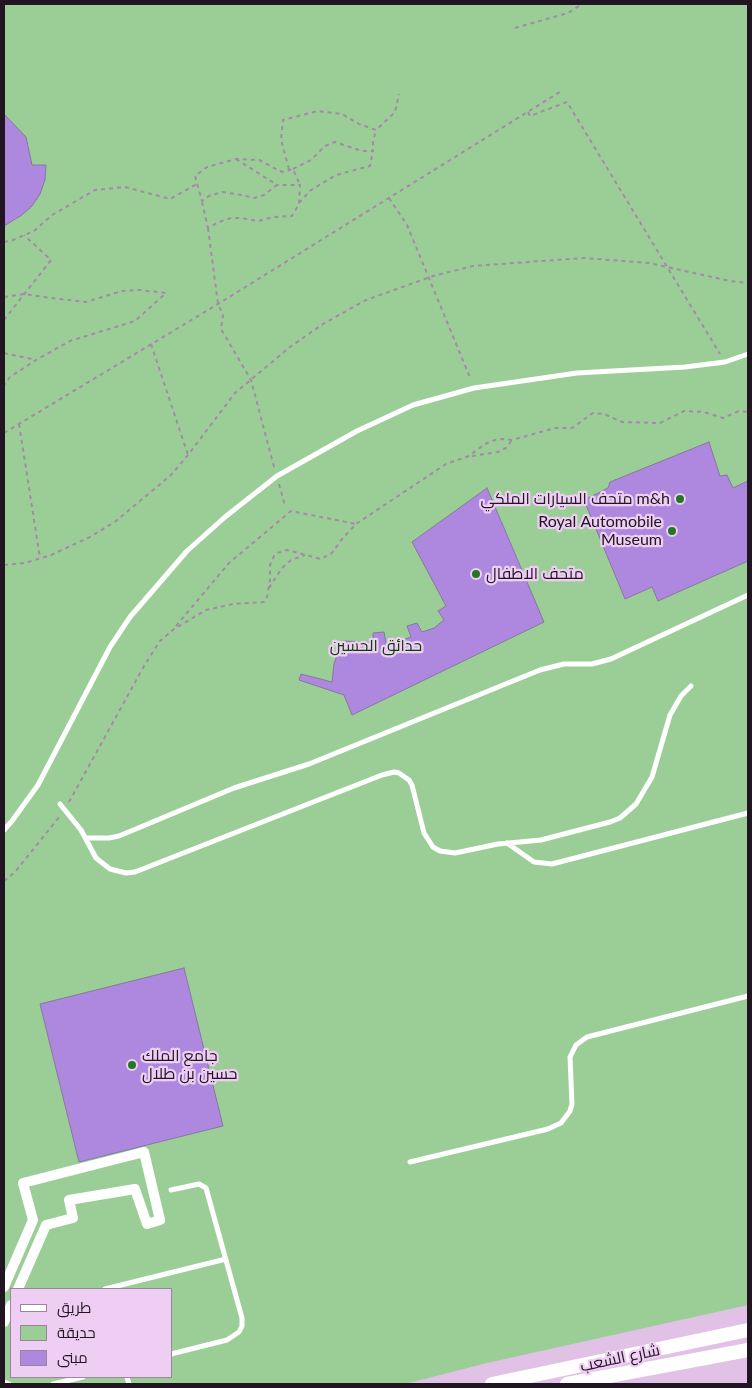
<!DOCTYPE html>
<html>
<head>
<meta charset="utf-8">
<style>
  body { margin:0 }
  #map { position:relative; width:752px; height:1388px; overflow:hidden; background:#e1c1e5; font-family:Lato,Cairo,sans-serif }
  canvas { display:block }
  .frame { position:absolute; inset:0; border:5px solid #201521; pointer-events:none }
  .legend { position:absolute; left:10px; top:1288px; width:162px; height:90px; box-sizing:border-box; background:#eecef2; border:1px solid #9c849e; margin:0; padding:6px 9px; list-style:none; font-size:15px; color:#201521 }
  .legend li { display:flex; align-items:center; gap:10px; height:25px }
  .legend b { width:25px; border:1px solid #9c849e }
</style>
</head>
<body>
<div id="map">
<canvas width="752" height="1388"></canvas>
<div class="frame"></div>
<ul class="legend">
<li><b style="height:6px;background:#fff"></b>طريق</li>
<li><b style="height:14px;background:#9bce97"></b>حديقة</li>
<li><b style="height:14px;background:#ae88df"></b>مبنى</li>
</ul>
</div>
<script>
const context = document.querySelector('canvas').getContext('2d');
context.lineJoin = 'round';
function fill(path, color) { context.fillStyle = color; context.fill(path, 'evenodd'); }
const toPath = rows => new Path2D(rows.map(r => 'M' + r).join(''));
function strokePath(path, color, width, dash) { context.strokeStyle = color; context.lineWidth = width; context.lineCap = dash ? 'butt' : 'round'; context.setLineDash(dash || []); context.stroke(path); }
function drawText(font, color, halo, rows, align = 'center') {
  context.font = font + ' Lato,Cairo,sans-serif'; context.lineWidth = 4.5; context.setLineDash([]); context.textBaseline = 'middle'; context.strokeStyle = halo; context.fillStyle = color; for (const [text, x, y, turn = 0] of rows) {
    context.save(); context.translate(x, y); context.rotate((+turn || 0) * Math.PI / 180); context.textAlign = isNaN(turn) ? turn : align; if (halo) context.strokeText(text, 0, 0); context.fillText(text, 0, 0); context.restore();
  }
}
fill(toPath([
  [4,4,748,4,748,1305,487,1363,405,1384,4,1384],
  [11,1289,171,1289,171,1377,11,1377]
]), '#9bce97');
const building = toPath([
  [4,114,26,137,32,165,46,165,45,180,40,194,32,206,22,215,4,226,4,114],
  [709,442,720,476,727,475,733,488,748,481,748,561,658,601,652,587,625,599,584,500,608,488,610,482,709,442],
  [487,488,544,622,352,715,344,695,299,680,301,674,332,682,334,664,342,641,373,642,373,633,384,632,386,643,399,641,411,637,407,626,417,623,422,632,434,628,444,620,438,611,446,606,412,542,487,488],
  [184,968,223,1126,79,1162,40,1004,184,968]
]);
fill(building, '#ae88df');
strokePath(building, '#87789e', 1);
strokePath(toPath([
  [515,28,568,13,582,4],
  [528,112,530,116,567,102,720,354],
  [236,159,277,185,264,195,254,198,242,195,222,192,209,196,202,201,195,176,207,167,236,159,259,160,282,172,293,169,300,185],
  [289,169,281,140,283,120,318,111,342,114,359,124,376,130,395,112,399,94],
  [293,169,311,160,325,146,335,142,362,151,373,151,373,142,376,130],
  [389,198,407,225,471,380],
  [202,202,208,228,219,222,231,218,241,218,258,221,273,217,292,216,299,204,300,185,277,185],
  [299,203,311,190,336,175,370,166,373,151],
  [208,228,218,304,223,315,221,329,251,380,274,467],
  [4,242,13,240,34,231,52,215,95,190,125,187,170,199,197,184],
  [4,297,24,294,51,298,86,302,122,291,139,290,166,293,135,321,70,341,36,360,10,377,4,385],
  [4,320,51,260,24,235],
  [151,344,188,455],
  [4,353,36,360],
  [19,424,40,558],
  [4,433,218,304,563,90],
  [472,456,498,452,506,448,512,440],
  [279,484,285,506],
  [4,565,25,563,51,555,90,537,116,521,171,475,188,455,235,393,290,347,323,324,366,300,433,276,473,266,584,258,649,263,730,281,748,283],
  [269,588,282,568,291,560,305,555],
  [176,626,229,563,291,511,356,524],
  [69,802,144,666,160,641,174,629,206,610,233,604,264,602,267,597,270,580,270,565,274,556,277,553,287,550,321,559,332,553,342,539,356,524,446,464,469,456,485,444,495,440,503,439,512,440,555,428,572,428,593,413,604,414,622,422,660,423,684,411,704,412,723,418,739,411,748,412],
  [4,881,15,872,60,816]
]), '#a48aa7', 2, [4, 4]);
strokePath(toPath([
  [60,804,81,830,96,858,110,869,126,873,135,872,382,775,394,772,399,773,409,780,412,785,424,833,433,847,440,851,455,853,498,844,541,840,610,822,620,818,636,804,652,777,670,715,681,696,691,686],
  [4,830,12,821,38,785,110,647,130,617,187,551,225,517,277,476,357,431,413,405,474,388,577,373,685,367,725,362,748,354],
  [86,838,109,838,119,836,234,788,309,764,540,670,564,664,592,664,611,659,748,595],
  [507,843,534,862,552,864,748,813],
  [410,1162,548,1129,561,1123,570,1111,572,1104,570,1057,576,1045,587,1037,748,996],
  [105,1289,226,1259],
  [171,1354,227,1340,239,1332,242,1326,242,1318,206,1188,199,1184,171,1190],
  [127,1377,129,1384],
  [4,1382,9,1384],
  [53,1384,83,1377]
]), '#fff', 5);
strokePath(toPath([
  [4,1287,33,1220,23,1183,144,1152,160,1220,147,1224,135,1189,69,1200,73,1218,46,1225,18,1289],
  [4,1322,11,1305]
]), '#fff', 10);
strokePath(toPath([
  [492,1384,748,1330],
  [567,1384,748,1350]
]), '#fff', 14);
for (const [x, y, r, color] of [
  [680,499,5,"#227723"],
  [672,531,5,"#227723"],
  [476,574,5,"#227723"],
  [132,1065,5,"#227723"]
]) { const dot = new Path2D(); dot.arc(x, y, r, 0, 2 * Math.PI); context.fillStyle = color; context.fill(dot); strokePath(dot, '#eecef2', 2); }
drawText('16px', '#201521', '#eecef2', [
  ["متحف السيارات الملكي m&h",670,499],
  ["Royal Automobile",662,522],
  ["Museum",662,540],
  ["متحف الاطفال",486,574,"left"],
  ["جامع الملك",142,1056,"left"],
  ["حسين بن طلال",142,1074,"left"]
], 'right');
drawText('16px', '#0a3e0b', '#eecef2', [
  ["حدائق الحسين",376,646]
]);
drawText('16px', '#201521', '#eecef2', [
  ["شارع الشعب",620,1358,-12]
]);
</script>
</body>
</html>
